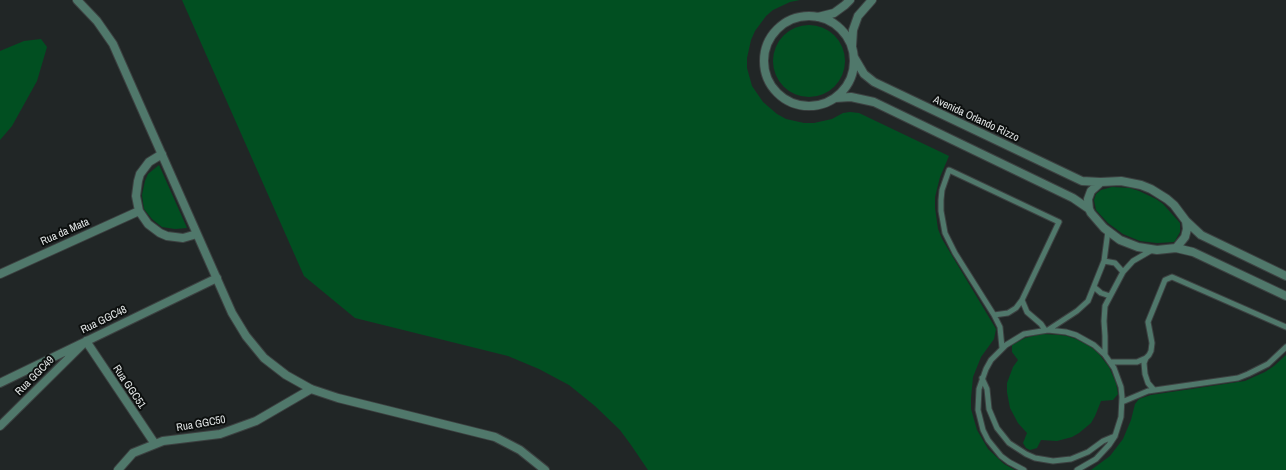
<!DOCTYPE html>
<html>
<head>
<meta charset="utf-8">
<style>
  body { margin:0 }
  canvas { display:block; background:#212626 }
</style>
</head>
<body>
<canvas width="1286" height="470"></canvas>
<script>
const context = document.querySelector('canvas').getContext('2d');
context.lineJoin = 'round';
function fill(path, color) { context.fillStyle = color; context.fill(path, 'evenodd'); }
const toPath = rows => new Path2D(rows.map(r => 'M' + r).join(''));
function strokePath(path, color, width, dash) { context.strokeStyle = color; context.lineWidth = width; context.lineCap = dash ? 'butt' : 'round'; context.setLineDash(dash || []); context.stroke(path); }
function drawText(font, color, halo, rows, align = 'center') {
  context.font = font + ' "Archivo Narrow",sans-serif'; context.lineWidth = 4; context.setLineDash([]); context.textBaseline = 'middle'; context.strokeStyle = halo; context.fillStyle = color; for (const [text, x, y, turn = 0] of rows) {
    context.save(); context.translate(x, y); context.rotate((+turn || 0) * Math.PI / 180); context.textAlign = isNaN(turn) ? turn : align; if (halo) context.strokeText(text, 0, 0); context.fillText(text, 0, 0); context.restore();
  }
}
fill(toPath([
  [182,0,800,0,790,2,773,10,766,16,755,31,751,40,747,58,747,68,752,86,763,102,777,114,786,119,804,123,814,123,832,119,843,113,850,112,859,113,949,156,940,177,935,197,935,208,938,229,942,239,996,329,994,339,981,357,973,377,971,398,971,409,977,430,988,449,1004,464,1015,470,648,470,631,445,620,430,595,406,569,385,539,369,508,356,355,318,304,276],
  '773 61a36 36 0 1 1 72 0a36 36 0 1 1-72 0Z',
  [41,39,47,47,37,81,12,126,0,140,0,51,24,41],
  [159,165,187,228,175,229,162,227,152,219,144,209,142,195,145,181,148,174],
  [1112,187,1130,188,1139,191,1156,199,1163,204,1180,223,1180,232,1175,241,1174,242,1157,243,1140,241,1123,234,1108,223,1096,210,1094,200,1096,194,1101,190],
  [1042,334,1059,335,1067,336,1076,339,1091,347,1098,353,1109,367,1116,383,1118,394,1113,400,1101,401,1095,416,1091,423,1079,433,1072,437,1057,441,1041,440,1037,448,1030,450,1026,448,1023,443,1027,433,1018,423,1010,408,1007,392,1007,383,1013,367,1018,360,1012,352,1012,345,1025,338],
  [1286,355,1286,470,1091,470,1110,456,1123,439,1131,420,1135,404,1139,399,1151,395,1245,381,1265,372,1274,366]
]), '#014f21');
const lane = toPath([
  [1104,261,1115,263,1123,272],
  [1094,287,1101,293,1110,296],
  [994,315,1008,313,1016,308,1022,300],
  [1048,330,1077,311,1088,301,1104,261,1108,231],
  [1002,348,1000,327,994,315,955,253,945,233,941,211,941,200,942,190,949,170,1059,222,1022,300,1027,312,1041,324,1045,330],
  [1105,355,1105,336,1104,321,1105,306,1123,272,1133,261,1152,250],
  [1146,358,1144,363,1145,374,1148,383,1154,390],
  [1110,362,1137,362,1146,358,1149,355,1151,351,1152,343,1148,322,1165,280,1172,277,1286,327],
  [982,378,987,389,989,409,997,428,1009,443,1026,454,1035,458,1053,461,1071,459,1088,452,1103,441,1115,436],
  [1122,402,1148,391,1238,378,1248,374,1268,364,1286,347],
  [1024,470,1009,462,1001,456,988,440,983,430,978,410,979,389,986,369,991,360,1006,345,1024,334,1048,330,1066,332,1076,335,1094,345,1105,355,1114,368,1121,387,1122,397,1121,417,1115,436,1109,445,1096,459,1077,470]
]);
const street = toPath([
  [77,0,97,21,113,44,232,313,246,336,264,358,286,375,311,389,338,398,495,437,520,450,545,470],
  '764 61a45 45 0 1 1 90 0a45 45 0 1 1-90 0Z',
  [818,17,834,13,845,5,850,0],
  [852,46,853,30,858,16,872,0],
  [854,57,864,74,874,82,1082,181,1100,182],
  [835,98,851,97,874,102,1073,198,1089,209],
  [162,154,149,162,140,174,138,181,136,196,139,211,148,224,160,233,167,236,183,238,197,234],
  [1186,221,1187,229,1185,237,1176,248,1157,250,1138,247,1120,240,1104,228,1091,213,1089,209,1088,199,1091,191,1101,182,1121,181,1141,185,1151,189,1167,199,1174,205,1186,221,1201,235,1286,276],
  [1176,248,1193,252,1286,296],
  [0,274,139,211],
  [0,383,217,278],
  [0,426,86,341,155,444],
  [118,470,133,453,163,441,220,434,256,421,311,389]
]);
strokePath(lane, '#3c4141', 7);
strokePath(street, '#3c4141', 10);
strokePath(lane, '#50786b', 5);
strokePath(street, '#50786b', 8);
drawText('11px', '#e0e4e4', '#0c0f0e', [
  ["Avenida Orlando Rizzo",976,119,25],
  ["Rua da Mata",65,232,-24],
  ["Rua GGC48",104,320,-26],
  ["Rua GGC49",35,376,-45],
  ["Rua GGC51",129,387,56],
  ["Rua GGC50",201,424,-10]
]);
</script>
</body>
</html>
